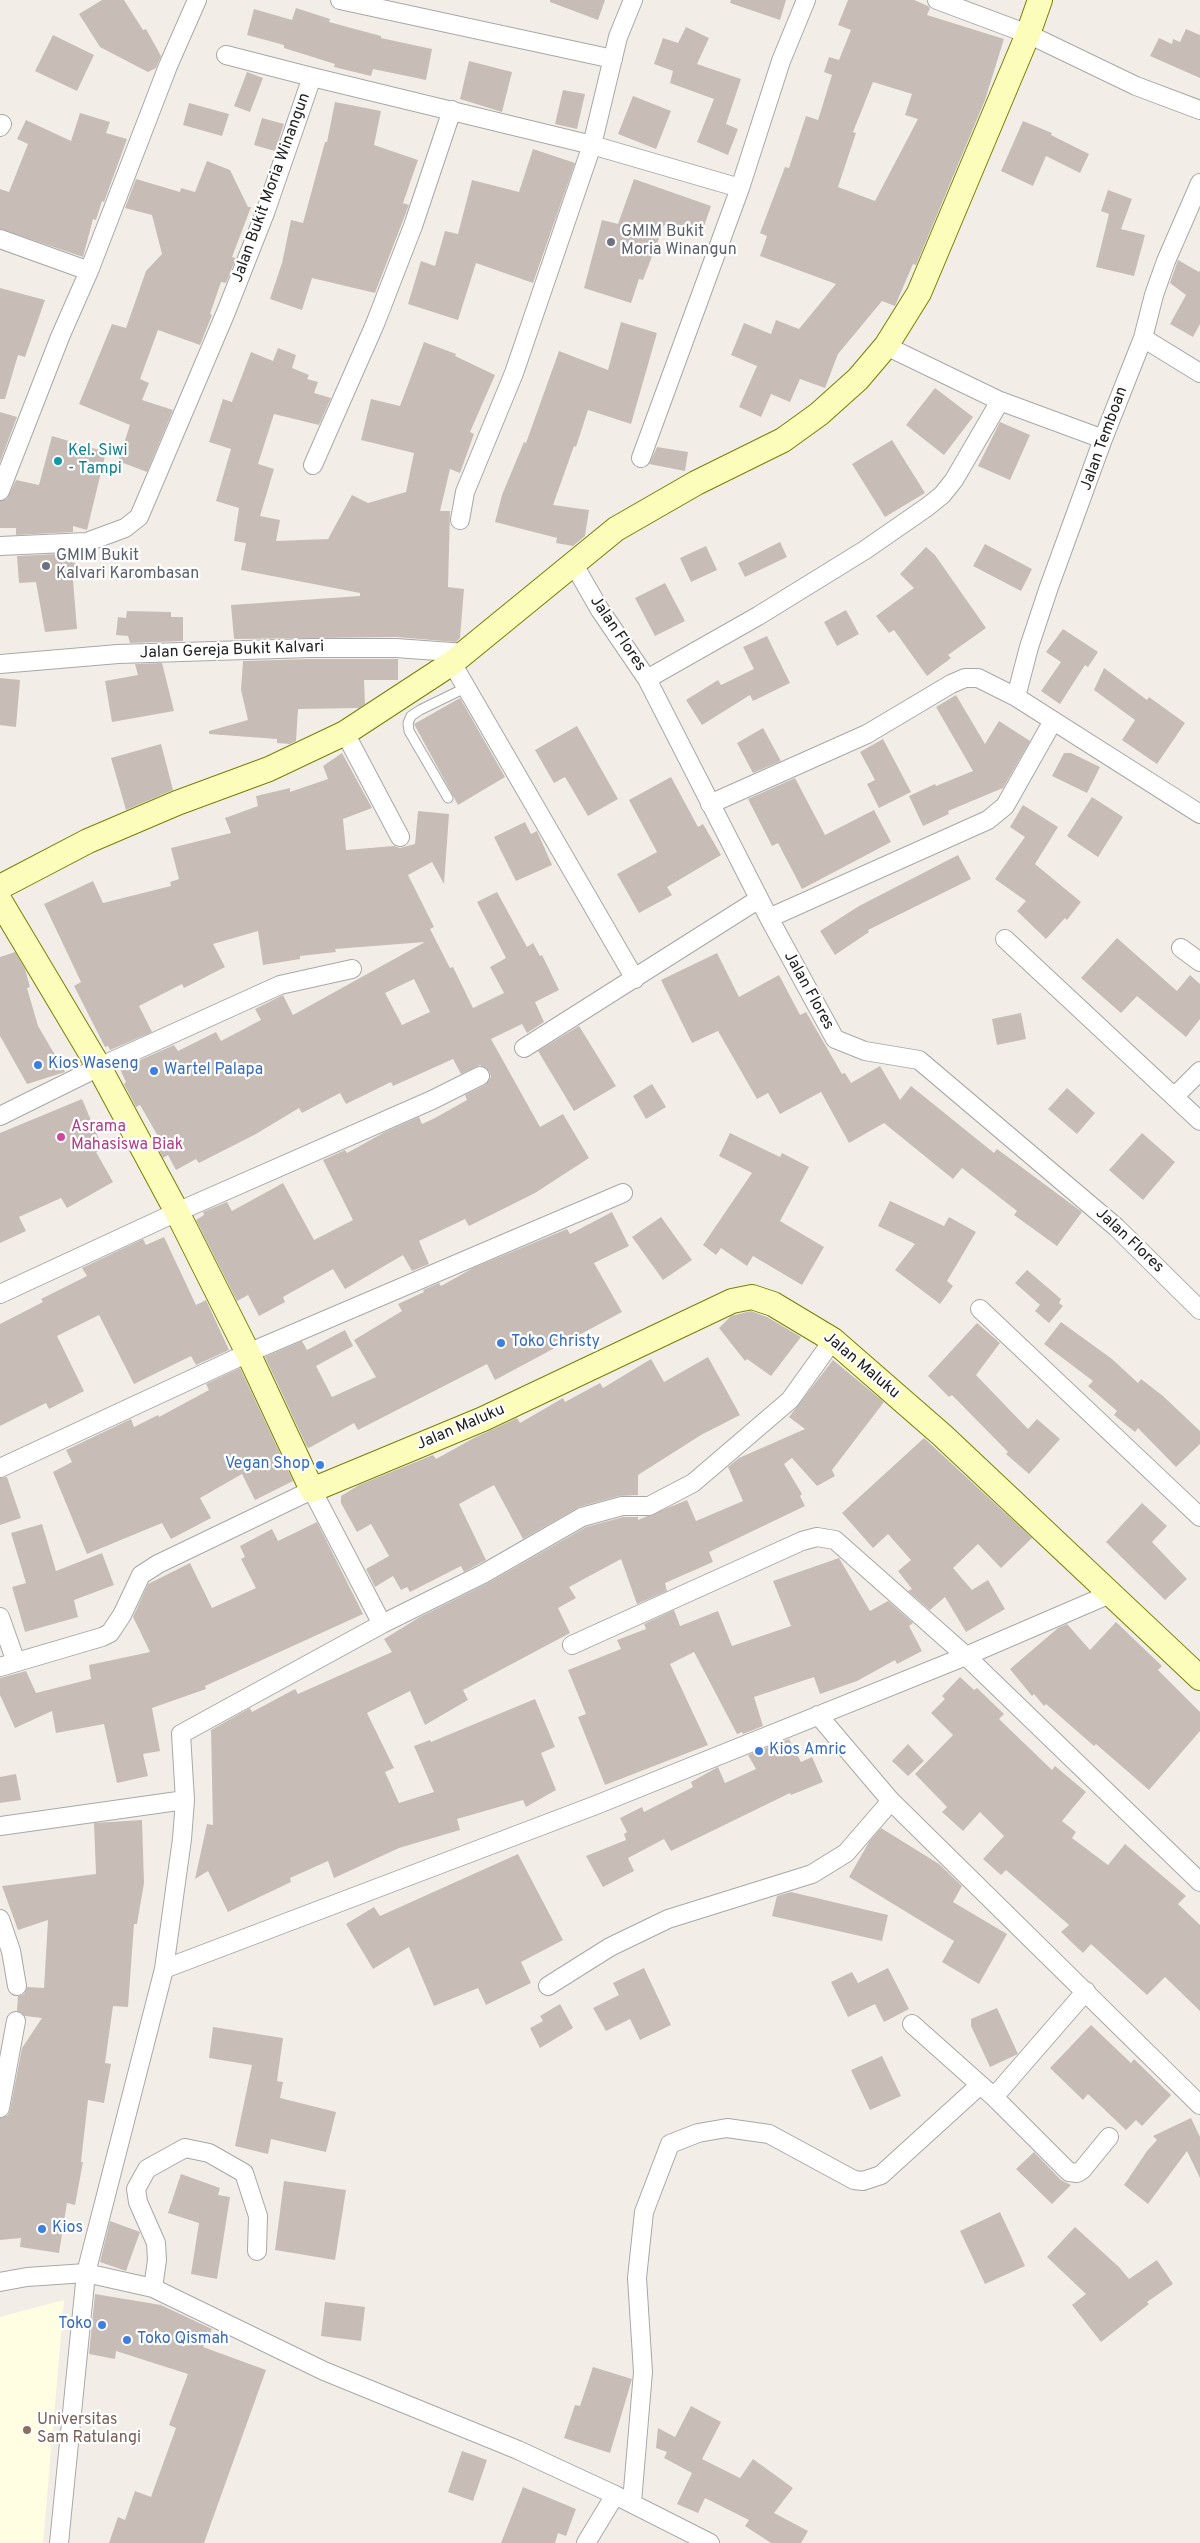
<!DOCTYPE html>
<html>
<head>
<meta charset="utf-8">
<style>
  body { margin:0 }
  canvas { display:block; background:#f2eee7 }
</style>
</head>
<body>
<canvas width="1200" height="2543"></canvas>
<script>
const context = document.querySelector('canvas').getContext('2d');
context.lineJoin = 'round';
function fill(path, color) { context.fillStyle = color; context.fill(path, 'evenodd'); }
const toPath = rows => new Path2D(rows.map(r => 'M' + r).join(''));
function strokePath(path, color, width, dash) { context.strokeStyle = color; context.lineWidth = width; context.lineCap = dash ? 'butt' : 'round'; context.setLineDash(dash || []); context.stroke(path); }
function drawText(font, color, halo, rows, align = 'center') {
  context.font = font + ' Overpass,sans-serif'; context.lineWidth = 4.5; context.setLineDash([]); context.textBaseline = 'middle'; context.strokeStyle = halo; context.fillStyle = color; for (const [text, x, y, turn = 0] of rows) {
    context.save(); context.translate(x, y); context.rotate((+turn || 0) * Math.PI / 180); context.textAlign = isNaN(turn) ? turn : align; if (halo) context.strokeText(text, 0, 0); context.fillText(text, 0, 0); context.restore();
  }
}
fill(toPath([
  [64,2300,43,2543,0,2543,0,2317]
]), '#fffee3');
fill(toPath([
  [102,0,124,0,143,30,146,29,161,56,156,68,148,72,100,47,79,14],
  [550,0,605,0,598,20,550,2],
  [731,0,786,0,780,20,730,3],
  [848,0,914,0,928,6,930,8,927,15,1004,39,985,100,916,265,913,264,895,306,882,301,838,354,825,388,800,379,790,402,771,394,761,417,739,407,757,366,731,355,744,323,771,334,776,320,799,329,836,284,760,256,767,236,760,233,785,167,789,168,806,116,818,120,832,75,824,72,829,57,839,60,851,30,838,25],
  [873,82,912,94,905,115,918,119,875,201,838,187,856,133,853,132],
  [296,8,330,19,329,22,381,36,381,38,432,49,426,80,373,69,371,76,334,67,335,64,284,48,284,45,247,35,254,9,292,20],
  [686,27,709,38,697,64,741,79,726,124,738,129,728,155,697,142,714,99,670,83,673,71,654,64,663,38,678,43],
  [1186,29,1200,35,1200,78,1150,56,1159,38,1172,44,1173,39,1180,42],
  [53,35,94,55,77,91,35,71],
  [469,61,512,72,502,112,460,99],
  [247,72,263,78,250,112,234,106],
  [563,90,585,94,577,129,555,124],
  [633,96,671,111,656,149,618,134],
  [335,102,381,111,374,145,418,160,403,203,409,205,375,293,312,278,302,310,270,299,282,263,291,220,303,223,325,142,327,142],
  [189,103,229,114,222,136,183,125],
  [80,113,110,122,106,133,127,139,104,202,102,201,96,220,93,219,83,257,0,229,0,189,9,192,28,144,17,139,26,120,71,141],
  [262,118,284,124,275,151,254,145],
  [1023,121,1052,133,1051,135,1089,154,1080,173,1046,156,1033,186,1001,171],
  [533,149,575,163,533,283,476,263,458,320,408,304,421,261,435,266,445,231,458,234,472,180,519,192],
  [207,161,230,170,248,207,251,207,232,257,236,258,226,283,221,282,210,314,212,315,200,345,158,330,140,379,149,383,142,400,173,410,147,472,118,461,130,425,79,404,112,324,126,328,146,271,162,254,152,215,125,208,136,179,180,192,181,188,195,192],
  [634,179,711,206,700,238,664,225,643,280,639,279,631,303,584,288,602,220,618,224],
  [1108,190,1132,199,1121,229,1145,235,1134,276,1096,267,1109,214,1101,211],
  [1178,260,1199,272,1200,270,1200,324,1193,337,1170,324,1186,295,1170,283],
  [0,288,45,300,25,357,18,355,5,399,0,399],
  [621,322,657,333,631,424,588,410,576,447,574,446,553,505,589,510,585,536,573,546,556,543,557,538,495,522,502,495,524,442,526,443,559,351,608,370],
  [424,342,456,354,455,356,495,375,470,432,474,434,460,473,450,469,440,511,450,511,448,587,464,589,460,638,456,642,396,637,234,639,231,605,360,596,360,593,241,570,246,543,234,541,239,508,216,501,231,449,209,442,223,399,232,402,251,352,273,361,278,348,296,355,292,368,309,375,307,379,318,382,314,393,331,398,319,425,274,414,258,464,274,469,260,516,280,520,276,541,328,539,352,495,368,503,406,492,414,453,361,440,371,399,400,406],
  [935,388,973,417,944,455,906,425],
  [0,412,17,417,0,462],
  [1000,422,1030,435,1010,480,978,466],
  [52,436,106,452,87,530,73,526,73,532,16,535,16,528,0,528,0,501,7,499,16,480,39,485],
  [892,440,925,493,885,517,852,464],
  [657,447,688,452,685,471,649,464],
  [780,542,787,557,745,577,738,563],
  [985,544,1032,569,1021,591,973,566],
  [706,546,717,570,691,582,680,558],
  [926,547,935,555,986,628,948,655,951,658,927,676,894,630,889,633,876,616,914,588,900,574],
  [74,553,76,580,73,580,77,629,45,632,36,582,19,583,17,556],
  [665,583,685,621,655,636,635,598],
  [846,610,859,634,837,646,824,622],
  [127,611,171,612,171,617,183,617,183,641,130,643,128,636,116,635,118,617,126,618],
  [1063,629,1098,652,1088,667,1085,665,1060,704,1041,691,1061,662,1046,652],
  [767,636,790,683,753,701,750,695,702,725,686,700,718,680,721,685,754,669,743,647],
  [310,659,398,659,398,680,364,680,365,704,359,708,298,709,296,741,290,744,277,743,277,739,209,734,209,731,248,720,241,690,243,661],
  [162,663,174,711,112,722,105,681,138,675,135,664],
  [1104,668,1147,700,1149,697,1185,723,1157,764,1122,740,1135,720,1094,690],
  [0,678,20,680,16,727,0,725],
  [956,695,985,744,999,721,1030,741,1003,788,948,811,949,814,923,826,909,796,935,784,936,786,973,771,936,707],
  [460,698,505,777,458,805,414,724],
  [577,726,618,799,588,816,565,777,554,783,535,750],
  [763,728,781,761,753,773,737,743],
  [883,739,911,792,879,808,867,784,875,780,860,752],
  [161,744,173,790,126,810,111,758],
  [342,753,372,808,343,819,346,850,394,846,400,848,415,844,418,811,449,814,444,884,432,862,408,875,434,927,430,929,450,968,453,967,473,1008,504,993,490,967,506,958,477,902,497,892,527,947,533,943,540,956,542,955,559,990,535,1002,544,1022,527,1033,522,1024,491,1039,540,1127,563,1114,589,1158,535,1193,469,1226,465,1219,419,1241,429,1264,412,1271,403,1255,345,1289,333,1269,283,1297,285,1302,259,1316,248,1295,237,1301,196,1220,204,1215,203,1212,227,1202,232,1211,283,1183,314,1240,353,1220,323,1160,345,1150,347,1153,385,1132,419,1117,422,1124,435,1118,467,1100,465,1095,485,1085,491,1077,489,1071,480,1065,461,1074,453,1059,393,1086,391,1082,346,1104,340,1093,302,1113,299,1108,256,1134,199,1163,196,1159,176,1170,168,1155,163,1158,154,1140,159,1138,140,1105,136,1107,124,1084,126,1082,120,1069,174,1045,178,1051,216,1032,221,1041,261,1020,255,1009,283,995,293,1015,425,942,335,949,336,952,300,956,300,959,263,965,258,931,213,944,225,967,184,988,182,984,139,1006,152,1032,110,1050,108,1046,105,1047,74,986,81,982,44,904,93,881,103,903,171,886,170,882,179,879,171,848,231,833,225,818,258,806,256,796,290,788,290,792,328,779,323,766],
  [414,979,430,1012,402,1025,385,993],
  [1064,753,1071,753,1100,767,1087,793,1052,776],
  [671,777,698,827,703,824,721,855,667,887,672,895,639,913,617,874,657,852,629,800],
  [795,778,825,835,874,810,891,842,802,889,778,843,772,846,748,799],
  [1092,797,1123,817,1098,857,1067,836],
  [1023,805,1058,827,1035,864,1081,902,1067,920,1065,918,1046,939,1017,911,1026,901,995,879,1025,837,1010,827],
  [525,822,531,834,537,831,552,865,516,881,494,837],
  [958,855,971,879,868,930,869,932,835,955,820,931,859,906],
  [1117,938,1177,991,1190,975,1200,984,1200,1019,1186,1037,1137,996,1121,1013,1081,978],
  [15,952,25,969,30,987,27,988,38,1026,65,1072,27,1084,0,1036,0,957],
  [717,953,739,997,779,975,800,1015,806,1012,842,1074,845,1073,851,1083,880,1066,900,1100,911,1086,994,1153,997,1149,1082,1212,1057,1246,1014,1215,1017,1211,962,1168,953,1179,884,1123,849,1143,821,1092,780,1114,768,1093,757,1099,718,1031,692,1043,661,980],
  [1021,1013,1026,1039,997,1045,992,1019],
  [579,1026,616,1086,574,1111,538,1051],
  [652,1084,666,1107,646,1119,633,1096],
  [1067,1088,1095,1113,1077,1134,1048,1109],
  [82,1099,103,1149,96,1152,113,1182,67,1208,61,1198,19,1217,26,1231,0,1243,0,1133],
  [730,1133,780,1157,782,1153,809,1167,780,1221,824,1247,802,1285,753,1256,747,1266,721,1248,716,1255,703,1245,752,1173,719,1156],
  [1142,1133,1175,1162,1143,1200,1109,1170],
  [890,1201,944,1226,949,1217,976,1232,947,1281,953,1286,940,1304,895,1270,915,1244,878,1226],
  [612,1212,629,1246,594,1263,622,1312,495,1380,487,1364,358,1430,354,1423,309,1448,307,1447,265,1357,302,1341,307,1350,345,1330,353,1346,316,1366,332,1397,376,1377,354,1340,402,1311,398,1304,424,1292,423,1290,439,1283,441,1286,473,1268,567,1229,570,1234],
  [661,1217,692,1260,663,1280,632,1237],
  [164,1237,196,1305,206,1300,229,1350,196,1365,191,1356,134,1384,99,1315,57,1336,84,1391,49,1409,46,1403,0,1426,0,1324,43,1302,41,1299,87,1276,82,1268,143,1239,146,1245],
  [1027,1270,1061,1299,1059,1303,1063,1306,1049,1323,1035,1311,1040,1305,1015,1283],
  [751,1311,767,1317,801,1337,771,1376,747,1359,745,1361,719,1328,731,1316],
  [1061,1322,1112,1359,1138,1383,1141,1379,1163,1396,1200,1431,1200,1444,1176,1467,1138,1428,1135,1432,1114,1415,1117,1411,1088,1386,1093,1381,1044,1344],
  [977,1323,1000,1343,976,1375,1028,1429,1037,1419,1060,1439,1029,1474,1006,1454,1008,1452,952,1395,949,1397,928,1376],
  [708,1357,740,1415,701,1435,638,1475,638,1495,619,1496,579,1507,523,1539,494,1485,459,1504,486,1560,464,1572,461,1566,410,1592,407,1587,401,1590,393,1576,375,1587,366,1569,389,1556,371,1524,357,1532,341,1503,341,1496,359,1485,433,1455,436,1459,474,1438,517,1418,520,1423,563,1398,565,1402,600,1383,603,1388,651,1359,664,1382],
  [833,1360,884,1402,832,1470,835,1476,817,1486,792,1458,784,1464,802,1494,800,1496,805,1506,709,1552,713,1562,665,1583,667,1591,637,1604,621,1559,569,1587,576,1598,558,1608,570,1633,463,1690,468,1700,425,1725,410,1691,367,1713,394,1768,385,1772,399,1803,434,1792,414,1746,430,1740,431,1742,535,1699,555,1747,541,1753,556,1790,526,1807,523,1800,457,1819,460,1830,399,1848,334,1878,328,1861,290,1878,291,1882,228,1912,208,1871,195,1879,207,1824,213,1825,211,1730,250,1708,252,1712,295,1689,298,1694,392,1652,384,1639,420,1617,488,1583,586,1527,623,1517,638,1517,638,1520,687,1500,696,1521,743,1501,728,1467,739,1458,805,1429,789,1417],
  [240,1368,293,1481,255,1500,242,1474,200,1498,211,1518,171,1539,162,1523,87,1554,53,1472,72,1462,66,1450,131,1419,134,1427,158,1415,159,1417,209,1390,206,1384],
  [924,1438,1032,1538,1001,1568,978,1544,953,1568,972,1590,988,1580,1005,1609,966,1632,945,1597,930,1610,908,1591,912,1589,898,1571,911,1560,888,1534,873,1548,842,1513],
  [7,1477,21,1518,0,1525,0,1478],
  [1142,1503,1167,1526,1152,1542,1187,1579,1165,1600,1106,1542],
  [317,1522,363,1614,205,1686,206,1689,152,1708,160,1751,143,1754,148,1776,117,1783,104,1724,56,1733,52,1711,15,1728,0,1695,0,1678,26,1671,36,1693,91,1679,89,1665,150,1652,133,1617,148,1584,190,1563,212,1608,256,1588,241,1559,245,1557,240,1546,272,1529,278,1541],
  [42,1524,56,1571,102,1553,114,1585,74,1600,78,1617,25,1632,12,1587,26,1583,11,1533],
  [839,1558,870,1611,888,1601,913,1623,909,1626,922,1651,897,1664,895,1660,857,1681,820,1694,814,1677,754,1697,763,1726,743,1734,742,1732,737,1734,694,1652,670,1664,708,1745,605,1785,578,1717,586,1714,568,1670,621,1649,617,1640,646,1629,644,1624,674,1610,680,1626,718,1611,732,1646,791,1626,773,1581],
  [1116,1622,1162,1666,1158,1670,1200,1712,1200,1731,1149,1790,1096,1744,1094,1746,1046,1704,1044,1706,1034,1694,1032,1696,1010,1669,1058,1628,1067,1624,1090,1650],
  [960,1677,974,1690,977,1688,1004,1714,999,1719,1052,1770,1055,1766,1086,1792,1062,1821,1076,1832,1072,1838,1108,1865,1125,1844,1186,1896,1178,1904,1200,1925,1200,2011,1165,1977,1147,1995,1091,1944,1083,1953,1061,1932,1069,1925,1006,1870,1001,1875,983,1859,1004,1836,980,1812,963,1831,942,1812,947,1807,915,1774,953,1735,931,1713,945,1699,942,1696],
  [789,1739,801,1762,812,1757,823,1782,791,1795,790,1793,671,1851,664,1839,628,1858,634,1871,603,1887,586,1856,626,1840,624,1834,627,1832,620,1818,642,1807,644,1812,693,1787,691,1782,718,1767,725,1783,756,1769,748,1755],
  [908,1744,924,1761,908,1776,892,1761],
  [16,1774,21,1800,0,1803,0,1777],
  [142,1820,144,1883,137,1924,134,1924,128,2007,113,2006,105,2063,111,2064,104,2103,88,2100,81,2162,83,2162,75,2205,67,2203,59,2253,20,2247,21,2238,0,2240,0,2118,8,2115,10,2110,22,2048,42,2018,25,2016,17,2011,18,1996,24,1994,27,1987,44,1988,48,1920,18,1930,2,1886,96,1874,94,1823],
  [881,1828,939,1864,962,1886,953,1902,1007,1934,979,1984,942,1962,954,1941,849,1877,869,1842],
  [518,1854,563,1940,521,1962,531,1983,486,2005,478,1988,434,2006,409,1947,373,1969,346,1924,374,1907,380,1916],
  [791,1892,888,1915,882,1941,772,1916,777,1896],
  [644,1968,671,2025,640,2040,630,2019,606,2031,593,2008,619,1995,613,1983],
  [888,1968,909,2009,884,2022,875,2004,848,2017,831,1982,852,1972,858,1983],
  [560,2004,573,2028,540,2048,530,2028,543,2021,540,2016],
  [997,2008,1018,2054,990,2067,971,2026,971,2019],
  [1091,2025,1131,2063,1134,2059,1171,2095,1142,2126,1136,2120,1126,2130,1088,2094,1083,2100,1050,2068],
  [213,2027,283,2038,277,2081,283,2082,280,2098,336,2112,326,2152,271,2139,268,2154,235,2146,252,2065,209,2058],
  [882,2056,901,2096,870,2110,851,2070],
  [1191,2118,1200,2137,1200,2178,1187,2151,1148,2204,1124,2185,1147,2151,1157,2140,1153,2136],
  [1034,2152,1061,2180,1071,2185,1052,2204,1016,2169],
  [181,2174,220,2188,218,2195,230,2197,217,2279,191,2274,199,2223,168,2213],
  [284,2181,346,2190,335,2260,275,2250],
  [1000,2212,1025,2266,985,2284,960,2231],
  [110,2221,140,2232,126,2271,100,2262],
  [1075,2227,1119,2267,1129,2279,1157,2260,1173,2284,1147,2302,1149,2304,1101,2342,1072,2305,1086,2294,1047,2257],
  [95,2294,161,2305,212,2329,203,2347,266,2370,204,2543,109,2543,118,2517,125,2520,135,2491,151,2497,176,2428,169,2425,188,2374,116,2351,115,2359,89,2354],
  [325,2302,365,2307,361,2341,321,2336],
  [593,2367,632,2379,610,2453,564,2438,575,2405,580,2406],
  [691,2406,721,2422,702,2459,740,2478,753,2459,793,2488,774,2513,808,2531,801,2543,771,2543,745,2526,749,2520,705,2498,698,2513,677,2504,692,2473,664,2458,667,2452,656,2448,658,2428,675,2437],
  [462,2451,487,2460,473,2501,448,2492],
  [523,2487,576,2509,566,2536,558,2533,555,2543,501,2543]
]), '#c7bdb6');
const lane = toPath([
  [448,798,409,731,408,723,411,716,420,710,467,687]
]);
const street = toPath([
  [340,0,613,59],
  [937,0,1028,34,1136,86,1200,110],
  [226,55,312,77],
  [0,127,2,124],
  [0,239,89,271],
  [1143,338,1200,373],
  [886,346,1000,401,1103,439],
  [641,458,740,188,781,61,806,0],
  [313,465,375,324,413,226,452,110],
  [0,491,60,337,89,271,168,66,197,0],
  [460,520,465,492,514,373,592,145,618,37,633,0],
  [0,546,87,542,125,528,139,517,226,312,265,213,312,77,592,145,740,188],
  [573,563,600,610,647,679,769,918,835,1039,865,1051,919,1060,1116,1227,1200,1310],
  [452,663,635,979],
  [0,664,118,654,310,648,396,648,465,653],
  [647,679,758,616,865,550,927,507,942,495,954,480,1000,401],
  [1016,697,1029,647,1049,587,1103,439,1143,338,1154,295,1166,261,1200,183],
  [345,733,400,837],
  [710,804,867,734,951,684,965,678,978,678,1016,697,1200,814],
  [769,918,988,820,1005,806,1053,721],
  [1005,939,1200,1121],
  [1181,948,1200,962],
  [524,1048,759,899],
  [1175,1096,1200,1071],
  [0,1116,99,1067,280,985,352,969],
  [0,1294,177,1212,432,1100,480,1076],
  [980,1309,1200,1517],
  [0,1468,248,1353,623,1193],
  [0,1617,16,1662],
  [572,1645,802,1541,817,1537,835,1540,966,1656,1200,1882],
  [0,1667,102,1637,110,1633,122,1615,141,1575,158,1564,312,1490,382,1624],
  [818,1715,891,1801,1200,2105],
  [0,1826,185,1800],
  [0,1919,11,1951,17,1986],
  [164,1969,596,1805,966,1656,1110,1594],
  [548,1986,610,1947,668,1919,812,1874,846,1853,891,1801],
  [912,2024,994,2097,1069,2172,1077,2173,1082,2170,1109,2137],
  [994,2097,1086,1991],
  [0,2108,16,2021],
  [0,2282,27,2277,86,2273,153,2288,324,2371,518,2450,615,2495,710,2543],
  [153,2288,157,2260,156,2243,138,2202,136,2189,147,2169,185,2148,209,2153,244,2173,258,2216,257,2251],
  [632,2502,643,2372,637,2278,644,2212,670,2144,698,2133,727,2128,769,2134,854,2180,863,2181,881,2175,980,2085],
  [59,2543,86,2273,164,1969,182,1839,185,1800,181,1734,382,1624,483,1574,582,1517,622,1506,649,1506,693,1483,790,1400,833,1340],
  [586,2543,615,2495]
]);
const secondary = toPath([
  [0,887,88,841,177,803,269,769,345,733,452,663,616,529,696,483,783,440,819,414,858,379,886,346,919,293,1028,34,1040,0],
  [0,901,99,1067,177,1212,248,1353,312,1490,483,1419,732,1301,752,1297,773,1304,833,1340,942,1435,1200,1678]
]);
strokePath(lane, '#a8a8a8', 11);
strokePath(street, '#a8a8a8', 20);
strokePath(secondary, '#788000', 26);
strokePath(lane, '#fff', 9);
strokePath(street, '#fff', 18);
strokePath(secondary, '#fcfdba', 24);
for (const [x, y, r, color] of [
  [611,242,5,"#6b7280"],
  [58,461,5,"#0f9aa8"],
  [46,566,5,"#6b7280"],
  [38,1065,5,"#3f7fe0"],
  [154,1071,5,"#3f7fe0"],
  [61,1137,5,"#d1479c"],
  [501,1343,5,"#3f7fe0"],
  [320,1465,5,"#3f7fe0"],
  [759,1751,5,"#3f7fe0"],
  [42,2229,5,"#3f7fe0"],
  [102,2325,5,"#3f7fe0"],
  [127,2340,5,"#3f7fe0"],
  [27,2430,5,"#8d6e63"]
]) { const dot = new Path2D(); dot.arc(x, y, r, 0, 2 * Math.PI); context.fillStyle = color; context.fill(dot); strokePath(dot, '#fff', 2); }
drawText('16px', '#212121', '#fff', [
  ["Jalan Bukit Moria Winangun",272,188,-70],
  ["Jalan Temboan",1105,439,-70],
  ["Jalan Flores",617,634,56],
  ["Jalan Gereja Bukit Kalvari",232,651,-2],
  ["Jalan Flores",808,991,61],
  ["Jalan Flores",1129,1241,43],
  ["Jalan Maluku",861,1366,40],
  ["Jalan Maluku",461,1428,-23]
]);
drawText('16px', '#5b616d', '#fff', [
  ["GMIM Bukit",621,233],
  ["Moria Winangun",621,251],
  ["GMIM Bukit",56,557],
  ["Kalvari Karombasan",56,575]
], 'left');
drawText('16px', '#0d838f', '#fff', [
  ["Kel. Siwi",68,452],
  ["- Tampi",68,470]
], 'left');
drawText('16px', '#366cbe', '#fff', [
  ["Kios Waseng",48,1065],
  ["Wartel Palapa",164,1071],
  ["Toko Christy",511,1343],
  ["Vegan Shop",310,1465,"right"],
  ["Kios Amric",769,1751],
  ["Kios",52,2229],
  ["Toko",92,2325,"right"],
  ["Toko Qismah",137,2340]
], 'left');
drawText('16px', '#b23c85', '#fff', [
  ["Asrama",71,1128],
  ["Mahasiswa Biak",71,1146]
], 'left');
drawText('16px', '#785e54', '#fff', [
  ["Universitas",37,2421],
  ["Sam Ratulangi",37,2439]
], 'left');
</script>
</body>
</html>
